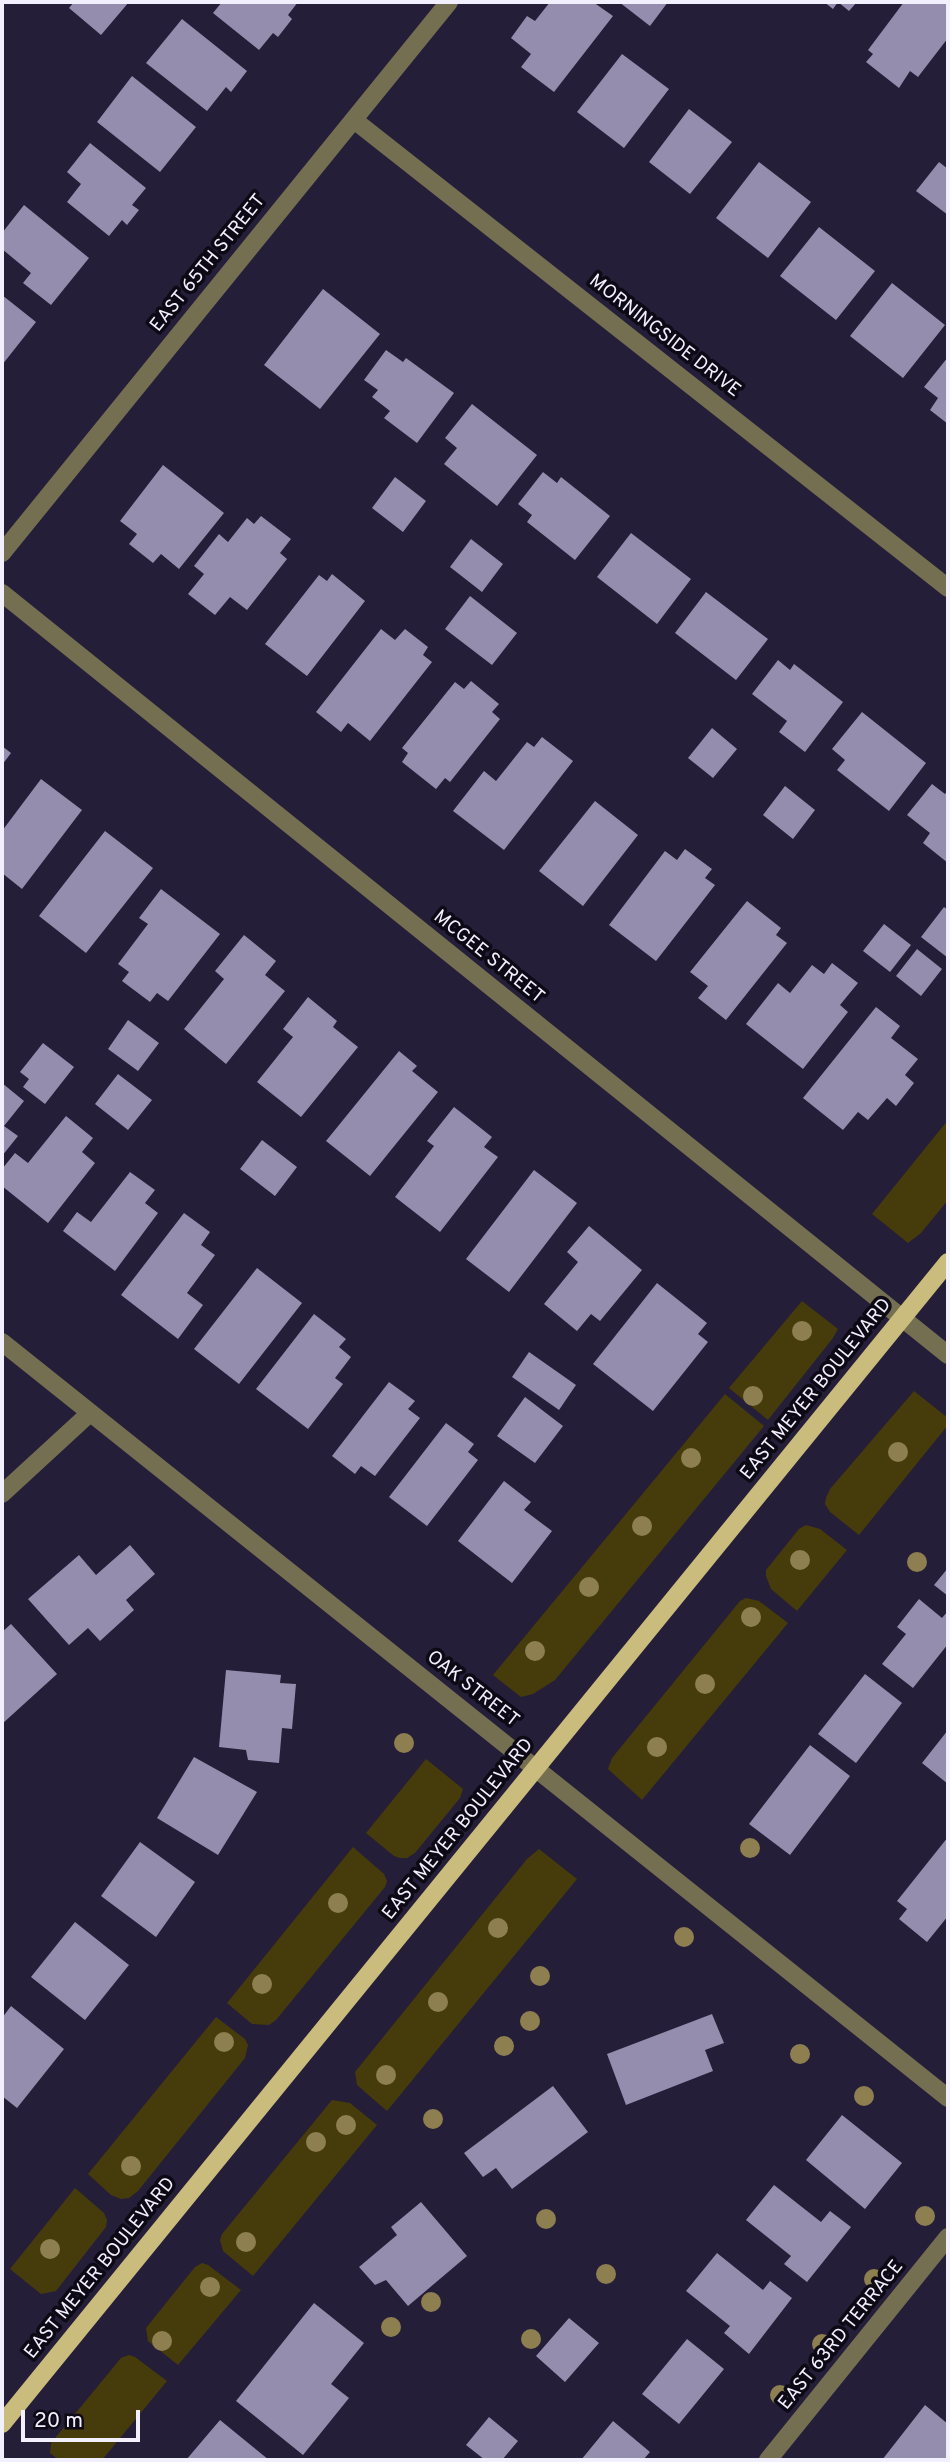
<!DOCTYPE html>
<html>
<head>
<meta charset="utf-8">
<style>
  body { margin:0 }
  #map { position:relative; width:950px; height:2462px; overflow:hidden; background:#251e38; font-family:Overpass,sans-serif }
  canvas { display:block }
  .frame { position:absolute; inset:0; border:4px solid #f2f0fe; pointer-events:none }
  .scale { position:absolute; left:21px; top:2410px; width:119px; height:32px; box-sizing:border-box; border:4px solid #f2f0fe; border-top:0; padding-left:9px; font-size:21px; line-height:24px; white-space:nowrap; color:#f2f0fe; -webkit-text-stroke:5px #0d0a15; paint-order:stroke }
</style>
</head>
<body>
<div id="map">
<canvas width="950" height="2462"></canvas>
<div class="frame"></div>
<div class="scale">20 m</div>
</div>
<script>
const context = document.querySelector('canvas').getContext('2d');
context.lineJoin = 'round';
function fill(path, color) { context.fillStyle = color; context.fill(path, 'evenodd'); }
const toPath = rows => new Path2D(rows.map(r => 'M' + r).join(''));
function strokePath(path, color, width, dash) { context.strokeStyle = color; context.lineWidth = width; context.lineCap = dash ? 'butt' : 'round'; context.setLineDash(dash || []); context.stroke(path); }
function drawText(font, color, halo, rows, align = 'center') {
  context.font = font + ' Overpass,sans-serif'; context.lineWidth = 7; context.setLineDash([]); context.textBaseline = 'middle'; context.strokeStyle = halo; context.fillStyle = color; for (const [text, x, y, turn = 0] of rows) {
    context.save(); context.translate(x, y); context.rotate((+turn || 0) * Math.PI / 180); context.textAlign = isNaN(turn) ? turn : align; if (halo) context.strokeText(text, 0, 0); context.fillText(text, 0, 0); context.restore();
  }
}
fill(toPath([
  [948,1120,948,1200,921,1233,908,1243,872,1214],
  [802,1301,838,1329,833,1338,768,1420,729,1388],
  [914,1391,948,1418,948,1425,859,1535,830,1512,825,1504,826,1498,830,1489],
  [725,1394,764,1426,555,1680,533,1694,521,1697,493,1675],
  [806,1525,820,1529,847,1550,797,1611,771,1589,766,1576,766,1570,799,1529],
  [746,1598,759,1601,788,1623,642,1800,608,1769,612,1758,740,1601],
  [426,1759,463,1789,460,1798,415,1853,407,1858,400,1858,394,1856,366,1833],
  [353,1847,384,1874,387,1881,385,1887,276,2020,269,2025,252,2024,227,2003],
  [539,1849,577,1879,387,2111,357,2085,355,2072,527,1859],
  [216,2017,245,2039,248,2045,245,2058,138,2191,129,2198,121,2199,111,2195,88,2174],
  [332,2100,350,2103,377,2125,253,2276,223,2251,220,2240,222,2234],
  [75,2188,104,2213,107,2220,106,2227,56,2291,41,2294,10,2269],
  [202,2263,208,2265,241,2290,178,2365,148,2341,146,2328,195,2267],
  [129,2355,135,2357,167,2381,102,2460,59,2460,50,2453,51,2443,121,2358]
]), '#463c0b');
fill(toPath([
  [74,2,129,2,101,35,69,8],
  [222,2,298,2,288,15,292,19,278,37,273,33,259,50,213,13],
  [550,2,593,2,613,16,554,92,521,67,531,54,511,38,527,16,535,21],
  [619,2,668,2,650,26],
  [824,2,857,2,849,11,838,2,833,9],
  [904,2,948,2,948,38,918,77,910,71,899,88,866,62,873,54,868,50],
  [182,19,247,71,231,92,226,87,207,111,146,63],
  [622,54,669,89,624,148,577,112],
  [132,76,196,127,160,172,97,122],
  [689,109,732,142,690,194,649,162],
  [90,143,146,188,132,205,139,210,127,225,122,220,109,236,67,202,81,184,67,172],
  [759,162,811,202,768,258,716,218],
  [939,162,948,169,948,215,916,191],
  [24,205,89,258,51,305,23,283,31,273,2,249,2,233],
  [819,227,875,271,836,320,780,276],
  [892,283,945,325,903,378,850,336],
  [323,289,380,334,320,409,264,365],
  [2,295,36,322,2,365],
  [386,350,403,362,406,358,454,393,417,443,384,418,390,411,372,397,378,390,364,380],
  [948,357,948,424,930,410,938,398,924,387],
  [472,404,537,455,497,506,444,464,457,448,445,438],
  [163,465,224,513,179,569,161,554,153,563,129,544,137,534,120,521],
  [543,472,557,483,561,477,610,516,575,560,527,522,532,515,518,504],
  [395,477,426,501,403,532,372,508],
  [261,516,291,539,280,553,287,559,247,610,230,597,215,615,188,594,204,574,194,566,219,534,228,542,247,518,254,524],
  [631,533,691,579,657,624,597,577],
  [471,539,503,564,482,592,450,567],
  [332,574,365,601,307,676,265,644,319,575,327,581],
  [706,592,768,639,736,680,675,633],
  [470,596,517,633,492,665,445,629],
  [381,629,395,640,405,629,428,647,423,655,432,662,370,741,348,723,341,732,316,712],
  [778,660,790,670,794,664,843,702,805,752,779,732,787,721,752,694],
  [471,681,499,704,492,712,500,719,450,782,445,778,436,789,402,762,408,753,402,748,455,682,464,689],
  [862,712,926,763,889,811,837,770,845,760,832,749],
  [712,728,737,749,713,778,688,758],
  [542,737,573,761,504,850,453,811,484,771,496,781,527,742,534,747],
  [2,746,11,753,2,765],
  [41,779,82,810,22,889,2,873,2,831],
  [932,784,945,794,948,790,948,863,923,843,930,833,907,815],
  [785,786,815,810,793,839,763,815],
  [595,801,638,835,583,906,539,871],
  [105,831,153,868,86,953,39,916],
  [685,849,712,869,705,878,715,885,656,961,609,925,665,851,677,860],
  [161,889,220,934,168,1001,157,993,150,1002,122,981,129,972,118,964,148,924,139,918],
  [747,901,781,928,776,935,787,943,726,1020,698,998,708,986,690,972],
  [944,907,948,910,948,958,921,937],
  [884,924,911,945,890,972,863,951],
  [244,935,276,961,265,975,285,991,226,1064,184,1029,224,979,215,971],
  [917,949,942,969,921,996,896,976],
  [832,963,858,983,840,1005,848,1012,803,1069,746,1024,778,983,790,993,812,965,824,974],
  [308,997,337,1021,333,1027,358,1047,301,1117,257,1082,293,1037,283,1029],
  [876,1007,900,1026,891,1038,918,1059,905,1075,914,1083,896,1106,887,1098,868,1120,858,1112,843,1130,803,1098],
  [128,1020,159,1043,138,1071,108,1049],
  [43,1043,74,1067,45,1104,23,1087,29,1079,20,1072],
  [399,1051,417,1066,412,1071,438,1092,370,1176,326,1141],
  [118,1074,152,1100,128,1130,95,1104],
  [2,1083,24,1101,4,1126,18,1136,2,1156],
  [454,1107,492,1137,484,1147,498,1157,440,1232,395,1197,434,1146,427,1141],
  [66,1116,93,1138,82,1152,95,1163,48,1223,2,1186,2,1169,15,1153,28,1163],
  [262,1140,297,1167,275,1196,240,1169],
  [534,1170,577,1203,509,1292,466,1259],
  [130,1172,155,1190,145,1203,158,1213,115,1271,63,1231,77,1212,91,1222],
  [184,1213,210,1232,201,1245,215,1255,187,1293,203,1305,178,1339,121,1295],
  [589,1226,642,1270,600,1321,591,1314,577,1331,544,1304,578,1262,567,1252],
  [257,1268,302,1303,239,1384,194,1349],
  [657,1283,707,1323,698,1334,708,1342,653,1411,593,1364],
  [314,1314,346,1339,339,1347,351,1357,335,1378,343,1384,308,1429,256,1389],
  [529,1352,576,1385,559,1410,512,1377],
  [389,1382,415,1401,408,1409,420,1418,375,1476,361,1466,355,1474,332,1456],
  [525,1397,563,1426,535,1463,497,1436],
  [446,1423,474,1444,468,1452,478,1460,427,1526,389,1497],
  [504,1481,531,1502,524,1510,552,1531,512,1583,458,1541],
  [130,1545,155,1574,126,1600,134,1610,100,1641,88,1628,69,1645,28,1599,79,1555,96,1575],
  [948,1568,948,1596,934,1585],
  [919,1599,942,1618,948,1611,948,1644,913,1688,882,1664,906,1634,897,1627],
  [11,1624,57,1674,2,1724,2,1632],
  [226,1670,281,1675,280,1683,296,1684,292,1729,282,1728,279,1763,248,1760,246,1750,219,1747],
  [865,1674,902,1703,856,1763,818,1734],
  [948,1730,948,1784,922,1763],
  [810,1745,850,1776,790,1855,749,1824],
  [194,1757,257,1792,218,1855,157,1818],
  [948,1837,948,1916,927,1942,899,1919,907,1909,897,1901],
  [140,1842,195,1882,156,1937,101,1896],
  [75,1922,129,1965,85,2020,31,1977],
  [11,2006,64,2049,17,2108,2,2096,2,2018],
  [712,2014,724,2043,705,2050,713,2071,626,2105,607,2054],
  [553,2086,588,2132,512,2189,496,2168,483,2177,464,2153],
  [842,2115,902,2163,865,2209,806,2160],
  [774,2185,821,2222,830,2211,851,2227,807,2282,784,2264,791,2256,746,2220],
  [421,2202,467,2256,408,2306,386,2280,375,2285,359,2267,397,2235,391,2227],
  [717,2253,763,2290,770,2281,792,2298,749,2354,724,2333,730,2326,686,2291],
  [314,2303,364,2343,331,2384,349,2398,303,2455,236,2401],
  [569,2318,599,2343,565,2382,536,2356],
  [687,2339,724,2369,679,2424,642,2394],
  [925,2405,948,2424,948,2460,882,2460],
  [489,2417,518,2441,502,2460,485,2460,466,2445],
  [220,2420,269,2460,186,2460],
  [613,2421,650,2452,643,2460,581,2460]
]), '#948dad');
strokePath(toPath([
  [354,120,948,588],
  [2,553,449,2],
  [2,593,948,1355],
  [2,1342,948,2098],
  [2,1494,90,1413],
  [768,2460,948,2237]
]), '#756f51', 18);
strokePath(toPath([
  [2,2424,948,1262]
]), '#c9bc7c', 18);
context.fillStyle = '#8e7f50';
for (const [x, y] of [
  [802,1331],
  [753,1396],
  [898,1452],
  [691,1458],
  [642,1526],
  [800,1560],
  [917,1562],
  [589,1587],
  [751,1617],
  [535,1651],
  [705,1684],
  [404,1743],
  [657,1747],
  [750,1848],
  [338,1903],
  [498,1928],
  [684,1937],
  [540,1976],
  [262,1984],
  [438,2002],
  [530,2021],
  [224,2042],
  [504,2046],
  [800,2054],
  [386,2075],
  [864,2096],
  [433,2119],
  [346,2125],
  [316,2142],
  [131,2166],
  [925,2216],
  [546,2219],
  [246,2242],
  [50,2249],
  [606,2274],
  [874,2279],
  [210,2287],
  [431,2302],
  [391,2327],
  [531,2339],
  [162,2341],
  [822,2344],
  [780,2395]
]) { context.beginPath(); context.arc(x, y, 10, 0, 2 * Math.PI); context.fill(); }
drawText('19px', '#f2f0fe', '#0d0a15', [
  ["EAST 65TH STREET",209,264,-51],
  ["MORNINGSIDE DRIVE",664,337,38],
  ["MCGEE STREET",488,958,39],
  ["EAST MEYER BOULEVARD",817,1390,-51],
  ["OAK STREET",472,1690,38],
  ["EAST MEYER BOULEVARD",459,1830,-51],
  ["EAST MEYER BOULEVARD",101,2269,-51],
  ["EAST 63RD TERRACE",842,2336,-51]
]);
</script>
</body>
</html>
